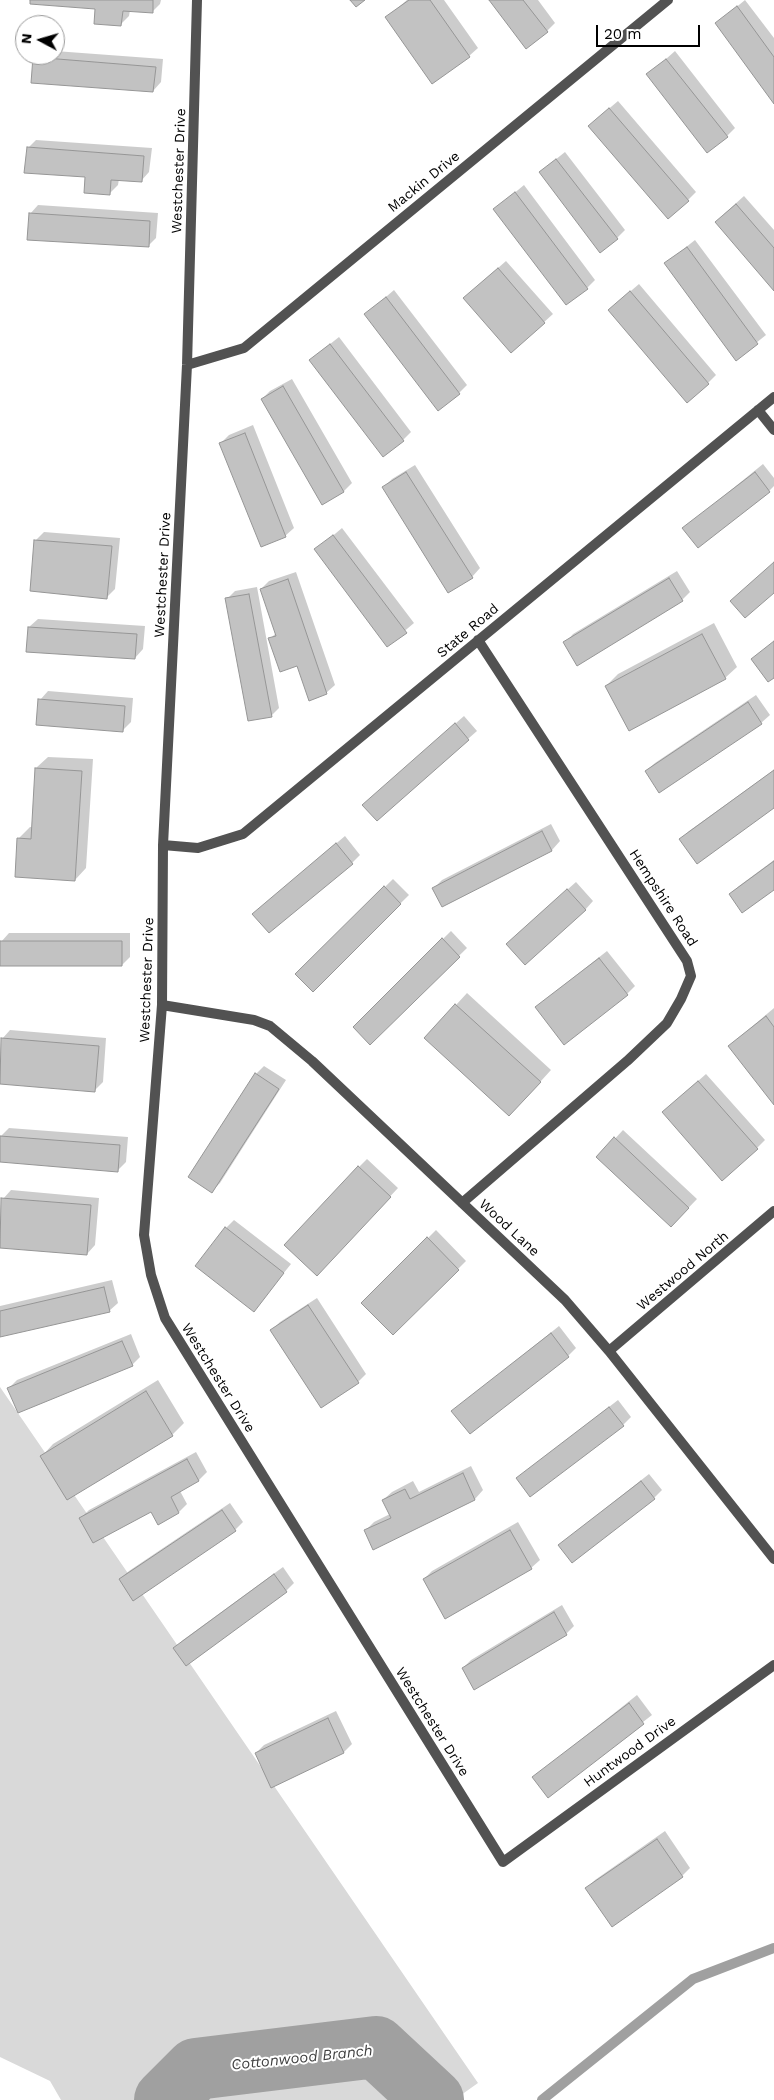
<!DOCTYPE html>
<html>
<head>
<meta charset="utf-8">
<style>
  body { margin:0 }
  #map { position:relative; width:774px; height:2100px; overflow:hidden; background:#fff; font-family:"Work Sans",sans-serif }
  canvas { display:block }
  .north { position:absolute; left:15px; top:15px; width:50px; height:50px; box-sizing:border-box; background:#fff; border:1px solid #999; border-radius:50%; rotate:276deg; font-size:14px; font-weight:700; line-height:20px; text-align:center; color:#000 }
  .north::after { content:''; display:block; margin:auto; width:18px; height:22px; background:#000; clip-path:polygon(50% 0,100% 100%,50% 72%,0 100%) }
  .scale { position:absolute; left:596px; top:25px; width:104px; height:22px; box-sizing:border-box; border:2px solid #000; border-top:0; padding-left:6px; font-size:15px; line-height:18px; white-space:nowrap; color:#000; -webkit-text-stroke:4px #fff; paint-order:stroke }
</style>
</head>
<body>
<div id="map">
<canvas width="774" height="2100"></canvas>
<div class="north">N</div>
<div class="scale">20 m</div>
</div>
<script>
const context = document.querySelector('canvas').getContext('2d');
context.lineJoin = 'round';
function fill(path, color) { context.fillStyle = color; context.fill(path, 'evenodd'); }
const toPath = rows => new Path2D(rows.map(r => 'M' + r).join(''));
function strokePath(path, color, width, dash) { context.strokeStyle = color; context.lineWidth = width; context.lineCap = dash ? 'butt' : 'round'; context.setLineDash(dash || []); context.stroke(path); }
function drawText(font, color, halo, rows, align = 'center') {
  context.font = font + ' "Work Sans",sans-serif'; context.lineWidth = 4; context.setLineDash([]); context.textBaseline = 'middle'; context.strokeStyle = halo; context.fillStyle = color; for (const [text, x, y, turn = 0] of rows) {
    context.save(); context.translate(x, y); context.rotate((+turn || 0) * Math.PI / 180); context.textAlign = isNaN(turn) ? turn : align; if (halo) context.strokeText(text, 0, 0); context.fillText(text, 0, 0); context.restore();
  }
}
fill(toPath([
  [0,1387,478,2083,454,2100,61,2100,50,2081,0,2057]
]), '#d9d9d9');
fill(toPath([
  [31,0,161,0,160,4,152,12,130,10,129,16,121,24,97,8],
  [407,0,444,0,478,48,469,56,432,83,387,17],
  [491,0,538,0,555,23,547,31],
  [745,0,774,38,774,102,717,23],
  [55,51,163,59,161,82,153,91,34,58,37,55,55,55],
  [675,51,735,128,727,136,648,75],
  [618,101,696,192,688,200,598,118],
  [36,140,152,148,149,172,141,181,119,179,118,185,110,193,86,176,28,148],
  [565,152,625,230,617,238,540,172],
  [524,185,595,280,587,288,494,210],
  [744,196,774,230,774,289,724,214],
  [38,205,158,213,156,238,148,246,30,214],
  [695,240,766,335,736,359,666,263],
  [506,261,553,314,511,352,473,290],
  [639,284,716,375,708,383,618,302],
  [394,290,467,385,459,393,366,314],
  [339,337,411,432,403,440,310,360],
  [292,379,352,483,344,491,322,503,262,399,270,391],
  [253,425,294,528,285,536,221,443,229,435],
  [763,464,774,478,774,486,769,491,684,528],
  [415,465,480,568,472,577,384,487,392,479],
  [342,528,414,623,388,645,316,550],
  [44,532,120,538,115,589,107,597,31,590,36,540],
  [677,571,690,592,682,600,565,643,573,634],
  [296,572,335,685,326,693,270,639,276,633,261,589,269,581],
  [257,587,279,708,271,716,227,599,235,591],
  [38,619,145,626,143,649,135,658,29,627],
  [714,623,737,667,725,678,606,686,618,674],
  [48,691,133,698,131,722,123,730,40,700],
  [756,695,770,715,761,723,660,791,646,771,655,763],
  [464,716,477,731,377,819,372,797],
  [48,757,93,759,86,868,75,880,19,838,30,827,33,827,36,768],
  [774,770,774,807,681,839,689,831],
  [551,824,560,841,552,850,443,906,434,888,442,880],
  [345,836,360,855,352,863,262,906],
  [774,860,774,889,730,894,739,886],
  [393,879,409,895,313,990,297,974],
  [576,882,593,901,585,910,516,935],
  [451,931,467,948,370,1043,354,1027],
  [9,933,130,933,130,957,122,965,1,942],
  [607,951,635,986,627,994,536,1007],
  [467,993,551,1070,521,1103,456,1005],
  [774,1008,774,1103,729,1046],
  [10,1030,106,1038,103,1082,95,1090,0,1083,2,1039],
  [264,1066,286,1080,220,1183,212,1191,256,1074],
  [706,1074,765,1140,757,1148,672,1104],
  [9,1128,128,1137,126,1162,117,1171,0,1161,1,1136],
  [623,1130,697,1199,671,1226,598,1157],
  [367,1159,398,1188,325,1266,359,1167],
  [11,1190,99,1198,95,1245,87,1254,0,1247,3,1199],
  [234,1220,291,1264,254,1310,226,1228],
  [436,1230,466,1261,393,1334,363,1303],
  [112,1280,118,1303,109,1311,0,1336,0,1306],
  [317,1298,366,1374,358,1382,272,1330,280,1322],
  [559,1326,576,1348,568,1356,453,1411],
  [131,1334,140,1357,132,1365,9,1388,17,1380],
  [158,1380,184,1423,172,1435,42,1456,53,1444],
  [618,1400,631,1417,623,1425,517,1478],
  [196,1452,207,1472,199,1480,180,1491,187,1504,179,1512,151,1510,81,1518,89,1510],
  [471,1466,483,1490,475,1499,374,1548,366,1530,374,1522,390,1514,383,1500,392,1492,413,1481,419,1492],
  [649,1474,662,1490,654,1498,559,1545],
  [230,1503,243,1522,235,1530,120,1579,129,1571],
  [518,1522,540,1560,531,1568,424,1579,432,1571],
  [283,1567,294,1583,286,1591,175,1648,183,1640],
  [562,1605,574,1626,566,1634,463,1668,471,1660],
  [637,1695,652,1715,548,1796,534,1777],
  [336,1711,352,1744,344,1752,256,1753,264,1745],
  [665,1831,690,1868,682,1876,587,1888,595,1880]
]), '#0003');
strokePath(toPath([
  [542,2100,693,1979,774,1948]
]), '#a0a0a0', 10);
strokePath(toPath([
  [165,2100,196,2069,376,2047,433,2100]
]), '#a0a0a0', 62);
const building = toPath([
  [30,0,153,0,153,13,123,11,121,26,94,24,95,9,30,4,30,0],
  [350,0,365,0,356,7,350,0],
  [409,0,430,0,470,57,432,84,385,17,409,0],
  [489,0,523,0,548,32,526,49,489,0],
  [737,6,774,57,774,104,715,23,737,6],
  [33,57,156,67,153,92,31,83,33,57],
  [666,59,728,137,707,153,646,74,666,59],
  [609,108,689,201,668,219,588,126,609,108],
  [27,147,144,156,142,182,111,180,110,195,84,193,85,177,24,173,27,147],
  [556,159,618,239,600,253,539,172,556,159],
  [515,192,588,289,566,305,493,209,515,192],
  [736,204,774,248,774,291,715,222,736,204],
  [29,213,150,221,149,247,27,240,29,213],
  [687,247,758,344,736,361,664,263,687,247],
  [498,268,545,323,511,353,463,298,498,268],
  [630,291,709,384,687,403,608,310,630,291],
  [386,297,460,394,438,411,364,314,386,297],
  [330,344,404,441,383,457,309,360,330,344],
  [283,386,344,492,322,505,261,399,283,386],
  [245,433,286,537,261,547,219,443,245,433],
  [406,472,473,578,448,593,382,487,406,472],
  [755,472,770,492,698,548,682,528,755,472],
  [333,535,407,633,387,647,314,549,333,535],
  [34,540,112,546,107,599,30,591,34,540],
  [774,562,774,593,745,618,730,601,774,562],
  [669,578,683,601,577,666,563,642,669,578],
  [288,579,327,694,309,701,297,666,280,672,268,638,276,636,260,589,288,579],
  [249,594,272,717,248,721,225,598,249,594],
  [28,627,137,634,135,659,26,652,28,627],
  [702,634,726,679,629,731,605,686,702,634],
  [774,641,774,678,768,682,751,659,774,641],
  [38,699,125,706,123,732,36,725,38,699],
  [748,702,762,724,659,793,645,771,748,702],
  [455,723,469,740,377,821,362,805,455,723],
  [35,768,82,771,75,881,15,877,17,838,31,839,35,768],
  [774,770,774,808,697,864,679,839,774,770],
  [542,831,552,851,442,907,432,888,542,831],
  [336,843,353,864,269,933,252,914,336,843],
  [774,861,774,890,742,913,729,894,774,861],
  [384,886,401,904,313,992,295,974,384,886],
  [567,889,586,910,525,965,506,944,567,889],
  [442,938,460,957,370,1045,353,1027,442,938],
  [0,941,122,941,122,966,0,966,0,941],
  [599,958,628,995,564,1045,535,1007,599,958],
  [455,1004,541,1082,509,1116,424,1038,455,1004],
  [766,1016,774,1027,774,1105,728,1046,766,1016],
  [1,1038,99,1046,95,1092,0,1084,1,1038],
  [255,1073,279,1089,212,1193,188,1177,255,1073],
  [698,1081,758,1149,722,1181,662,1112,698,1081],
  [0,1136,120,1145,118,1172,0,1162,0,1136],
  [614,1137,689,1208,671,1227,596,1157,614,1137],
  [358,1166,391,1197,317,1276,284,1245,358,1166],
  [1,1198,91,1205,87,1255,0,1248,1,1198],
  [225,1227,284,1273,254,1312,195,1266,225,1227],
  [427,1237,459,1270,393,1335,361,1303,427,1237],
  [104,1287,110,1312,0,1337,0,1311,104,1287],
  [308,1305,359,1383,321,1408,270,1330,308,1305],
  [551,1333,569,1357,470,1434,451,1411,551,1333],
  [122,1341,133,1366,18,1413,7,1388,122,1341],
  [146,1391,173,1436,67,1500,40,1456,146,1391],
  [609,1407,624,1426,530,1497,516,1478,609,1407],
  [187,1459,199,1481,171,1497,179,1513,158,1525,151,1512,93,1543,79,1518,187,1459],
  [463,1473,475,1500,373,1550,364,1530,391,1518,382,1500,405,1489,410,1499,463,1473],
  [641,1481,655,1499,572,1563,558,1545,641,1481],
  [222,1510,236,1531,133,1601,119,1579,222,1510],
  [510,1530,532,1569,445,1619,423,1579,510,1530],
  [274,1574,287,1592,186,1666,173,1648,274,1574],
  [554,1612,567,1635,474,1690,462,1668,554,1612],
  [629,1703,644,1724,548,1798,532,1777,629,1703],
  [328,1718,344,1753,271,1788,255,1753,328,1718],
  [657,1839,683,1877,612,1927,585,1888,657,1839]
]);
fill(building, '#c2c2c2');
strokePath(building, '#969696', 1);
strokePath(toPath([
  [197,0,187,365,163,845,162,1005,144,1235,151,1275,165,1318,503,1862,774,1665],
  [187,365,244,348,668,0],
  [758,410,774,430],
  [163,845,198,848,243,834,774,397],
  [162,1005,254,1020,270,1026,312,1061,565,1300,609,1351,774,1559],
  [462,1203,627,1061,667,1023,681,999,691,976,687,961,478,640],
  [609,1351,774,1211]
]), '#525252', 10);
drawText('14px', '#000', '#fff', [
  ["Westchester Drive",179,171,-88],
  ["Mackin Drive",424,182,-39],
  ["Westchester Drive",163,575,-87],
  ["State Road",468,631,-40],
  ["Hempshire Road",663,898,57],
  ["Westchester Drive",147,980,-88],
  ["Wood Lane",509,1228,43],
  ["Westwood North",683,1271,-40],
  ["Westchester Drive",218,1378,58],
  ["Westchester Drive",432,1722,58],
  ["Huntwood Drive",630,1752,-36]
]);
drawText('italic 15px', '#414141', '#fff', [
  ["Cottonwood Branch",302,2058,-6]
]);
</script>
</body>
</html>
